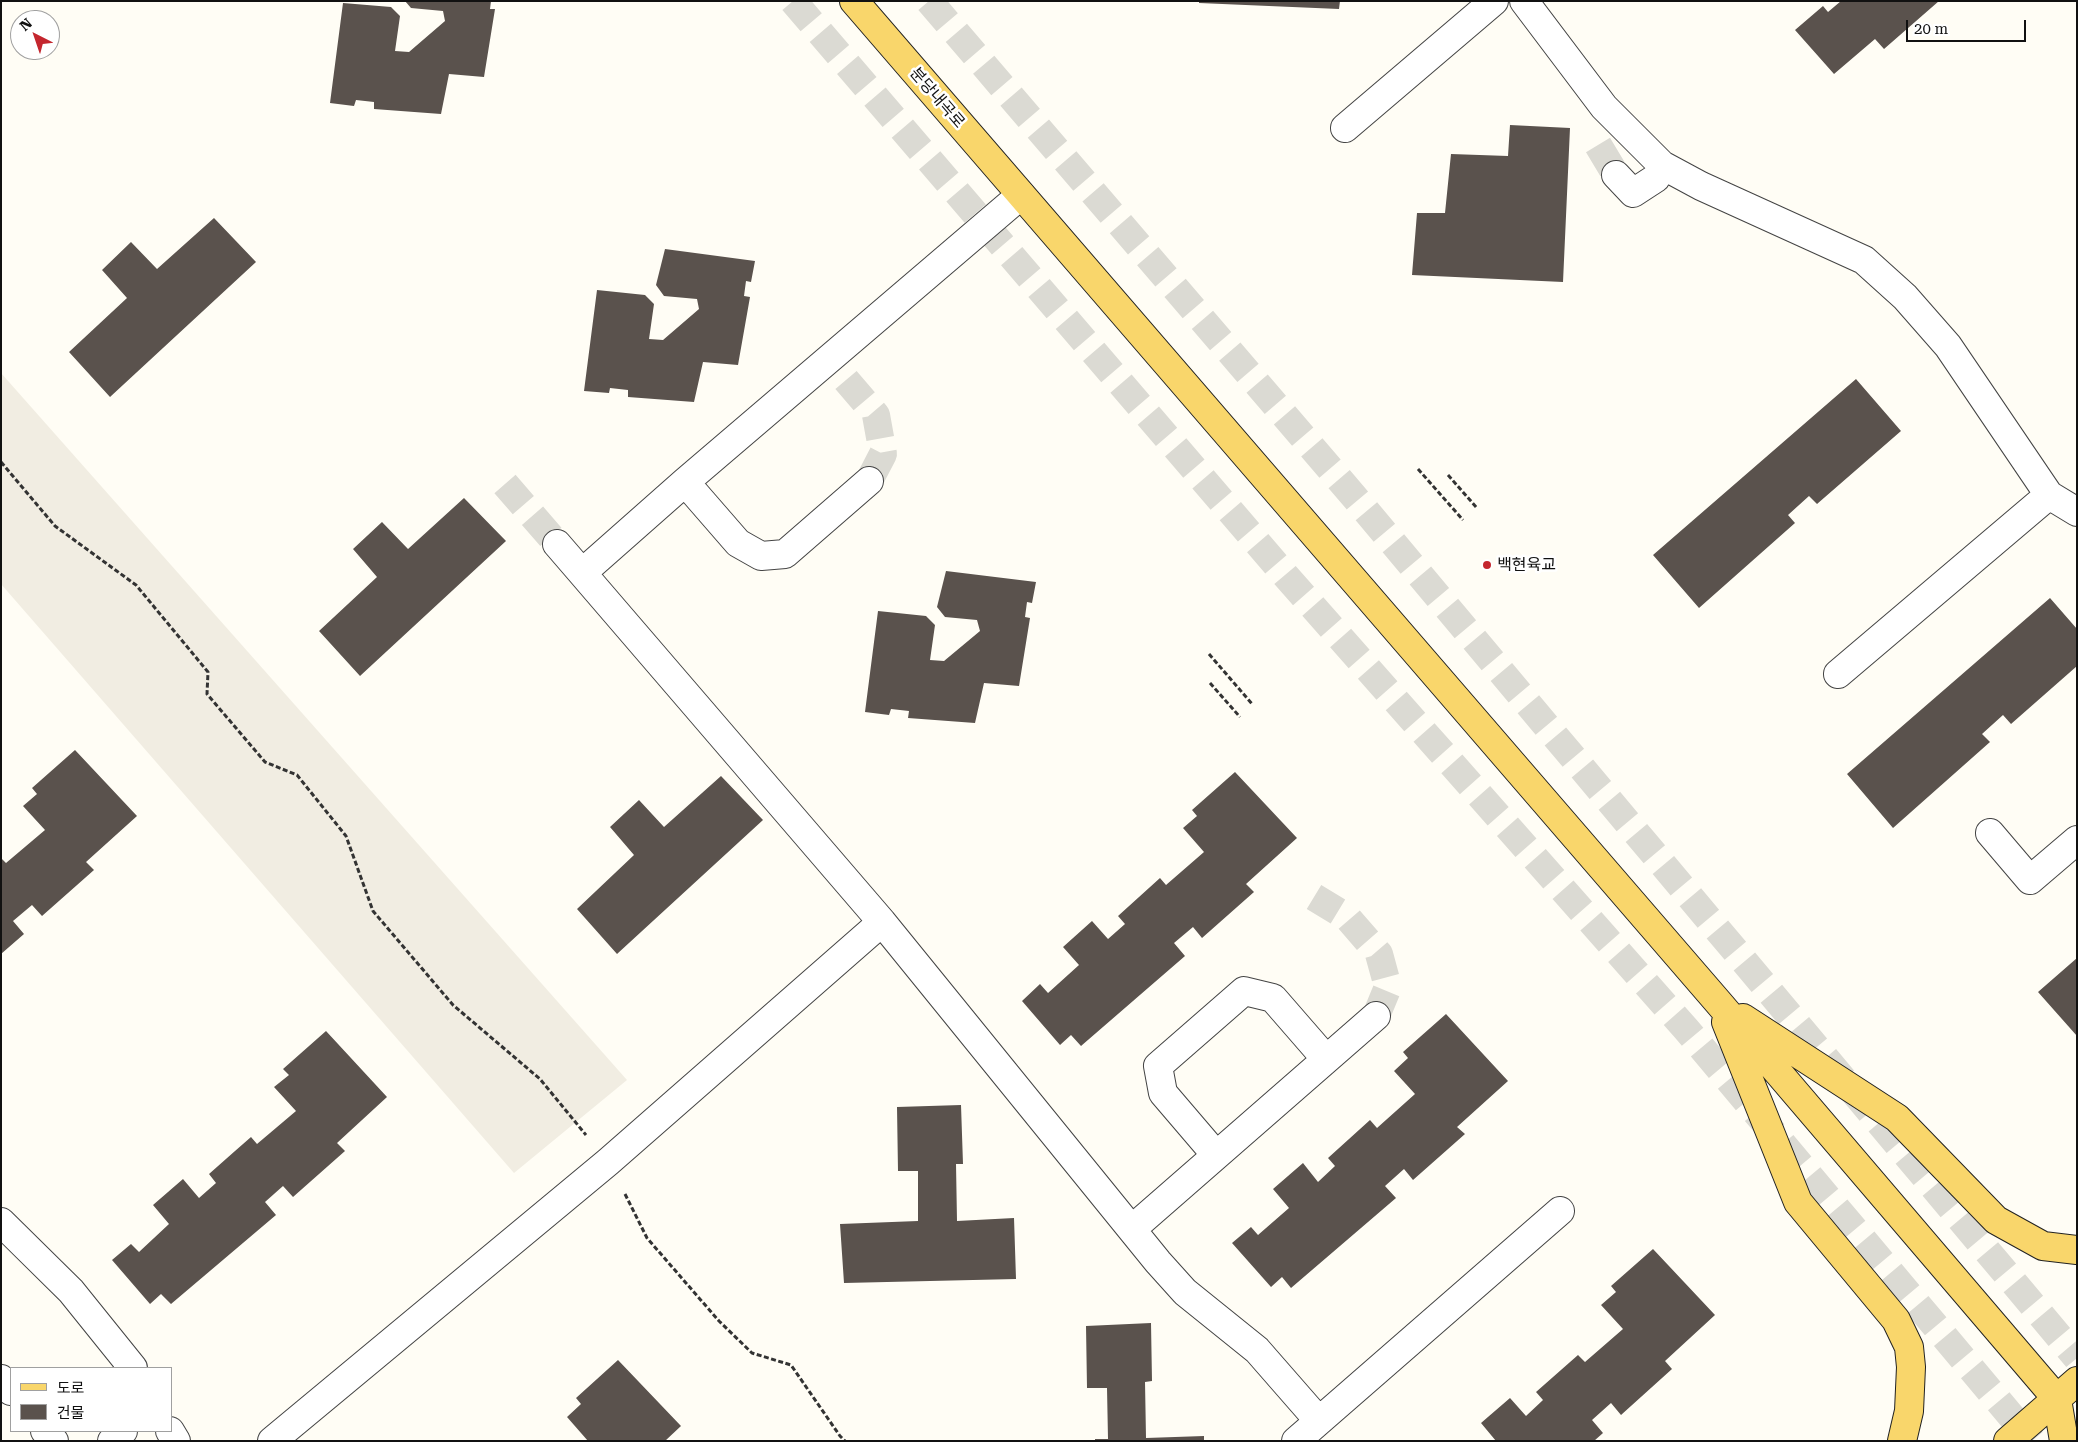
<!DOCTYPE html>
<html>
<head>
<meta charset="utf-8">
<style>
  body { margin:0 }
  #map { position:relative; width:2078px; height:1442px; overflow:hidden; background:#fffdf5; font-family:"Roboto Serif","Noto Sans KR",serif }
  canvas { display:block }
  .frame { position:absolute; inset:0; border:2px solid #111; pointer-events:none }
  .legend { position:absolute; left:10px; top:1367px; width:162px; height:65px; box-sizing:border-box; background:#fff; border:1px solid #a0a0a0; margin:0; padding:6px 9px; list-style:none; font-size:15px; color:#111 }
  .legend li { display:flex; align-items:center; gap:10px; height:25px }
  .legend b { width:25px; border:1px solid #a0a0a0 }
  .north { position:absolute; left:10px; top:10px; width:50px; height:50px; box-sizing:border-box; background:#fff; border:1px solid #a0a0a0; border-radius:50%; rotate:319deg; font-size:14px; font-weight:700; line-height:20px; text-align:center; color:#111 }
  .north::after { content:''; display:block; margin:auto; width:18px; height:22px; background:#c4262e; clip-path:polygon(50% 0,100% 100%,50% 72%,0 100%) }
  .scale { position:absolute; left:1906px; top:20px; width:120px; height:22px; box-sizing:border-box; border:2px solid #111; border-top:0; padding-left:6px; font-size:15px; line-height:18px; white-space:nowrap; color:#111; -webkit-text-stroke:4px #fff; paint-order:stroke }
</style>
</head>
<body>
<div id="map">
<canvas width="2078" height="1442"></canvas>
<div class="frame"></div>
<ul class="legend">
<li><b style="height:6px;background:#f9d66b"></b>도로</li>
<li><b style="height:14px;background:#5a524d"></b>건물</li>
</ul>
<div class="north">N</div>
<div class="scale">20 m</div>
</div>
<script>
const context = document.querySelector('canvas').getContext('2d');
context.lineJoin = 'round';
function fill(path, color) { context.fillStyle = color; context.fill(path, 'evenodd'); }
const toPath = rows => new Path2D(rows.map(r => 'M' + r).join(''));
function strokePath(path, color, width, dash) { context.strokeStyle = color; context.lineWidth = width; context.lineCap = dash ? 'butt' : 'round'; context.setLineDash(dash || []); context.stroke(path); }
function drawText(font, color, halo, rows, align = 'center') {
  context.font = font + ' "Roboto Serif","Noto Sans KR",serif'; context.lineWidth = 5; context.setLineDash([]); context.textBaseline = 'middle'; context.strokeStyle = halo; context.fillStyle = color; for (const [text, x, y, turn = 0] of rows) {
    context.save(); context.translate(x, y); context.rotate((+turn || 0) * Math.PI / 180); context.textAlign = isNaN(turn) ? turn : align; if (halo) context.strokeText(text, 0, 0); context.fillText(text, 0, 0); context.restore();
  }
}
fill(toPath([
  [1,373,627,1080,514,1173,1,584]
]), '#f1ede2');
fill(toPath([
  [405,1,491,1,490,9,495,9,484,77,449,74,441,114,374,109,374,102,356,100,354,106,330,103,343,3,391,7,400,16,395,51,409,52,445,21,443,11,411,8],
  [1199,1,1340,1,1339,9,1199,3],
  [1841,1,1939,1,1884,49,1875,39,1834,74,1795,30,1823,6,1828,12],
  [1510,125,1570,128,1563,282,1412,275,1417,213,1445,213,1451,154,1508,156],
  [214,218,256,262,110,397,69,352,127,298,102,270,131,242,157,269],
  [665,249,755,261,751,282,746,281,744,296,750,297,738,365,703,362,694,402,628,397,628,390,610,388,609,393,584,391,597,290,645,295,654,304,649,339,663,340,699,309,697,299,664,296,656,285],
  [1856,379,1901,431,1817,504,1809,496,1788,515,1795,523,1699,608,1653,555],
  [464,498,506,541,360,676,319,631,377,577,353,549,382,522,408,549],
  [946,571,1036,582,1032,603,1027,602,1025,617,1030,618,1019,686,984,683,975,723,908,718,909,711,891,709,889,715,865,712,878,611,926,616,935,625,930,660,944,661,980,631,977,620,945,617,937,607],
  [2050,598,2077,629,2077,666,2011,724,2003,715,1982,734,1990,742,1893,828,1847,774],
  [75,750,137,816,86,862,94,870,42,916,32,905,13,921,24,934,1,954,1,858,6,863,45,830,23,806,37,794,32,788],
  [1235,772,1297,838,1246,884,1254,892,1202,938,1193,927,1174,943,1185,956,1081,1046,1071,1035,1060,1045,1022,1001,1040,984,1048,993,1079,965,1063,947,1092,921,1108,939,1125,924,1118,916,1160,878,1166,885,1204,852,1183,828,1197,816,1192,810],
  [721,776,763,820,617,954,577,909,634,855,610,827,639,800,664,827],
  [2077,958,2077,1036,2038,992],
  [1446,1014,1508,1081,1457,1127,1465,1134,1413,1180,1404,1169,1385,1186,1396,1198,1291,1288,1282,1277,1271,1287,1232,1243,1251,1227,1258,1235,1289,1208,1273,1189,1303,1163,1318,1182,1335,1166,1328,1158,1370,1120,1377,1128,1415,1094,1394,1071,1408,1058,1403,1052],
  [326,1031,387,1097,337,1143,345,1151,293,1197,283,1186,265,1202,276,1215,171,1304,161,1294,150,1304,112,1260,131,1244,139,1252,169,1224,153,1205,183,1179,199,1198,216,1183,209,1174,235,1151,251,1137,257,1144,296,1111,274,1087,289,1075,283,1069],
  [961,1105,963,1164,956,1164,957,1221,1014,1218,1016,1279,844,1283,840,1224,918,1221,918,1171,898,1171,897,1107],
  [1653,1249,1715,1315,1665,1361,1672,1369,1621,1415,1611,1403,1592,1420,1603,1433,1594,1441,1496,1441,1481,1423,1510,1398,1526,1416,1543,1400,1536,1392,1578,1355,1585,1362,1623,1329,1601,1305,1616,1292,1611,1286],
  [1151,1323,1152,1381,1145,1382,1146,1438,1204,1436,1204,1441,1095,1441,1095,1439,1108,1439,1107,1388,1087,1388,1086,1326],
  [618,1360,681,1426,665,1441,588,1441,567,1417,581,1404,576,1398]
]), '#5a524d');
strokePath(toPath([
  [1598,145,1616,175],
  [846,380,876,415,883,454,869,481],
  [505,484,557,544],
  [1314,897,1347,917,1379,954,1388,987,1376,1016]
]), '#dbdad3', 28, [28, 14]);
strokePath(toPath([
  [793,1,1285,575,1686,1029,2032,1441],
  [929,1,1357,500,2077,1358]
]), '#dbdad3', 28, [28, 14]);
const minor = toPath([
  [1524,1,1604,107,1662,165,1701,186,1864,260,1905,297,1948,346,2049,495,2077,512],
  [1345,128,1494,1],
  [1616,175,1633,193,1656,178,1662,165],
  [1021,195,685,482,582,573,882,922,1158,1262,1185,1292,1257,1350,1319,1421,1560,1211],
  [685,482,738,543,761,556,785,554,869,481],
  [557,544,582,573],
  [1838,674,2049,495],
  [1990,833,2030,880,2077,840],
  [1216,1155,1163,1093,1158,1066,1244,991,1273,998,1326,1059],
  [1,1222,71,1291,133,1368],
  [1132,1229,1376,1016],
  [1,1379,11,1391],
  [45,1431,54,1441],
  [170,1431,176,1441],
  [112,1441,123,1431],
  [272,1441,608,1162,882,922],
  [1296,1441,1319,1421]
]);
const major = toPath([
  [854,1,1718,1002,2057,1399,2064,1441],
  [1743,1018,1897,1118,1996,1220,2043,1246,2077,1250],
  [1726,1022,1798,1202,1896,1320,1909,1347,1911,1367,1909,1411,1902,1441],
  [2008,1441,2077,1381]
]);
strokePath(minor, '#444', 30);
strokePath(major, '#222', 30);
strokePath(toPath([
  [1,462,55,526,136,585,208,672,207,694,265,762,297,775,346,836,373,911,453,1005,540,1079,586,1135],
  [1418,469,1463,520],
  [1448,475,1477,508],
  [1209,654,1253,705],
  [1210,683,1240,717],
  [625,1194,647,1238,719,1321,752,1353,791,1365,840,1436,845,1441]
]), '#333', 3, [5, 2.5]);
strokePath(minor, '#fff', 28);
strokePath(major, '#f9d66b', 28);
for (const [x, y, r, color] of [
  [1487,565,5,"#c4262e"]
]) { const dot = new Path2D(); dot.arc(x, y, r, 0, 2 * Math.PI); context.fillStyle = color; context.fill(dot); strokePath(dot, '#fff', 2); }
drawText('16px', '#111', '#fff', [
  ["분당내곡로",937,98,49]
]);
drawText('16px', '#111', '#fff', [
  ["백현육교",1497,565]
], 'left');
</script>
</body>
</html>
